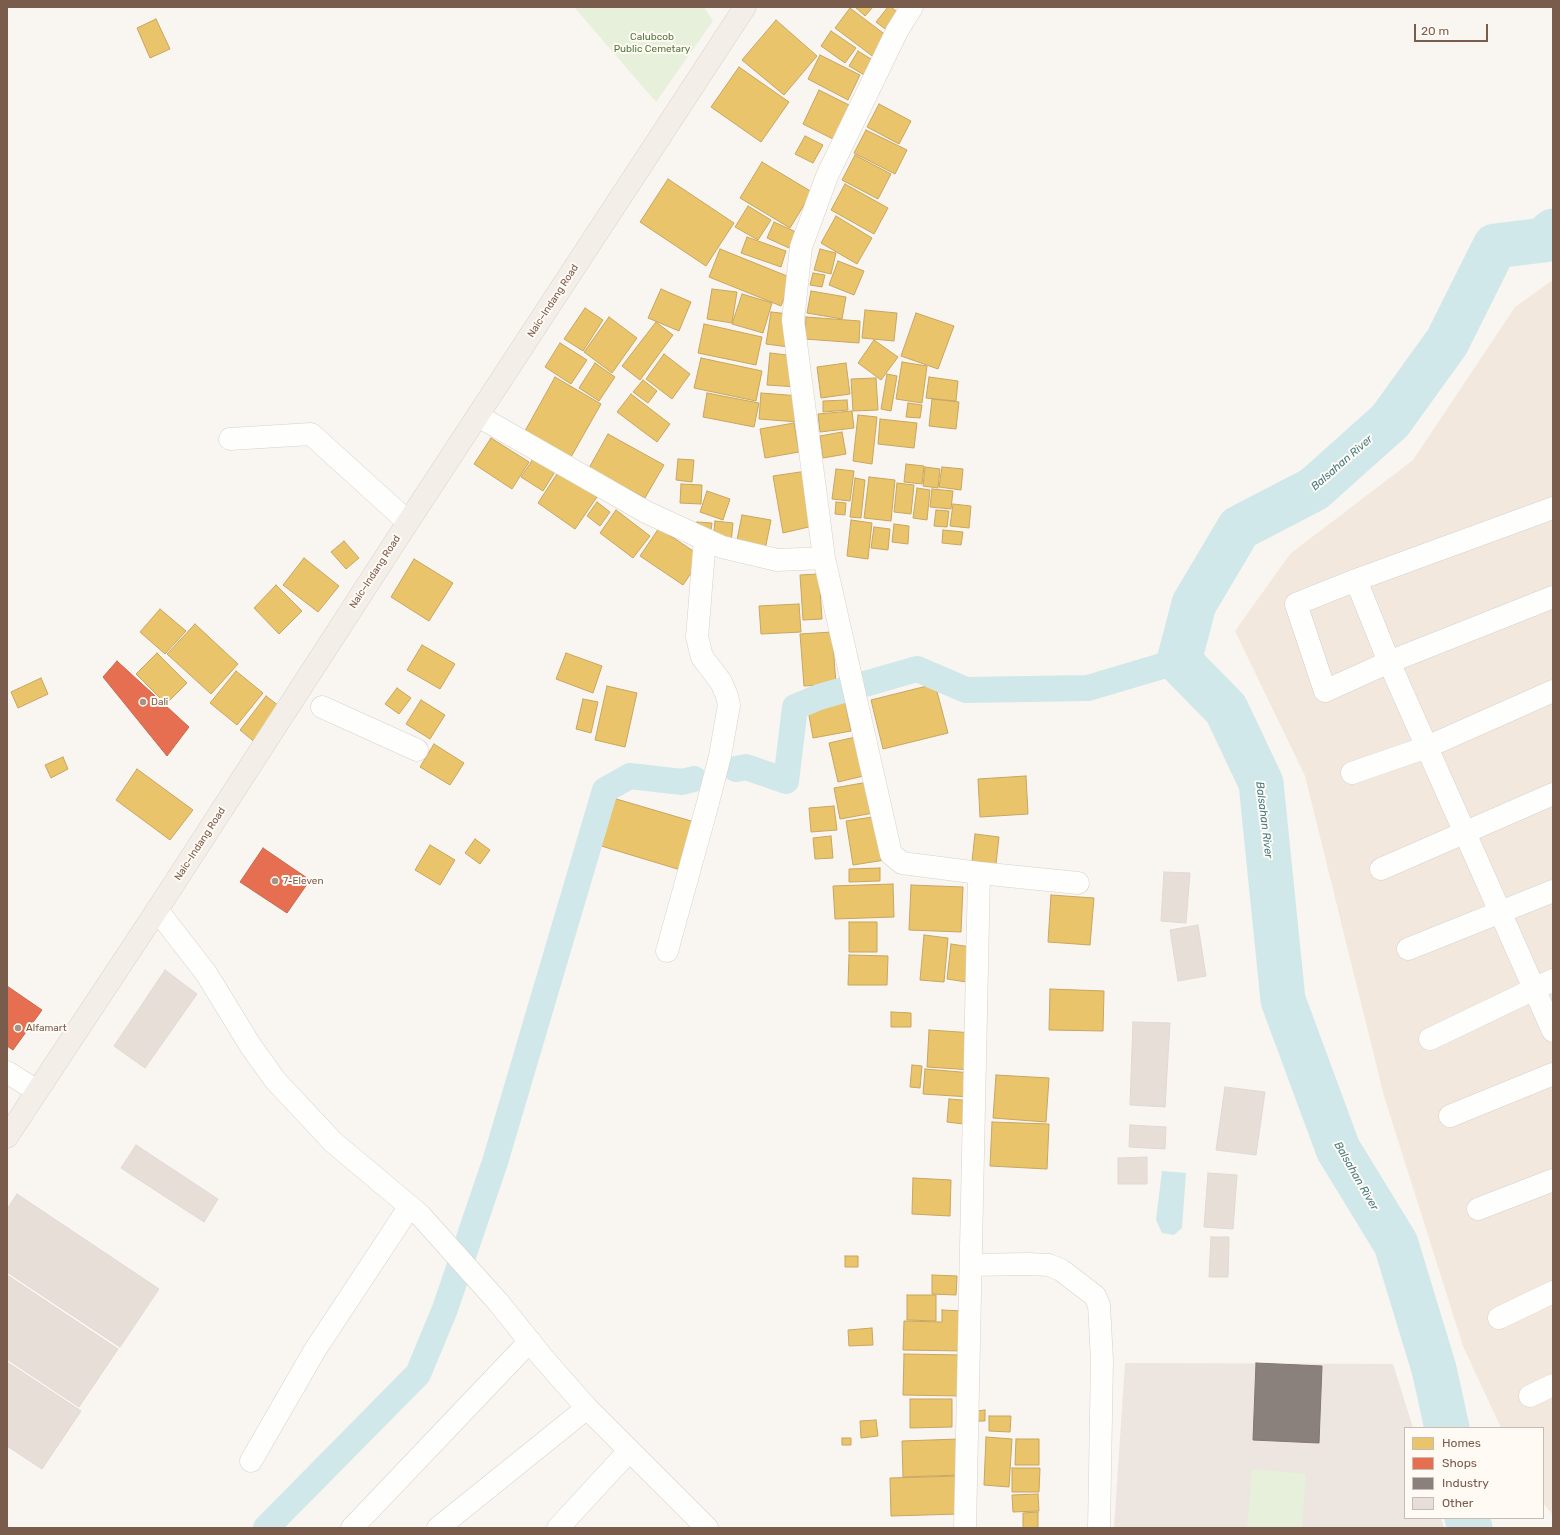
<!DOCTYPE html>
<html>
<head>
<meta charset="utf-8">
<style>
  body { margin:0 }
  #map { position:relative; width:1560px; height:1535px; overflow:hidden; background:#f9f5f0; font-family:Rubik,sans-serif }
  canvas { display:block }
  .frame { position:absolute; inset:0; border:8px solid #7a5c4d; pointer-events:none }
  .legend { position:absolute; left:1404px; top:1427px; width:140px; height:92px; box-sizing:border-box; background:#fffaf3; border:1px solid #cabbb1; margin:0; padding:5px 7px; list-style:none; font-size:12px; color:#7a5c4d }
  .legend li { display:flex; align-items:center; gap:8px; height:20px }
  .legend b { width:20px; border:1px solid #cabbb1 }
  .scale { position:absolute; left:1414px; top:24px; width:74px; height:18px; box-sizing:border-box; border:2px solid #7a5c4d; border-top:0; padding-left:5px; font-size:12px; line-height:14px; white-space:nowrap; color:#7a5c4d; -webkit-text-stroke:3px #fffaf3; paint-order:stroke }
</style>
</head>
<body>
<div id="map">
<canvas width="1560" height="1535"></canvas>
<div class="frame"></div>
<ul class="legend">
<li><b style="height:11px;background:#e9c46a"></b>Homes</li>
<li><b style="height:11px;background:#e76f51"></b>Shops</li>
<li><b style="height:11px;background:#8a817c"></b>Industry</li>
<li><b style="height:11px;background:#e6ded7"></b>Other</li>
</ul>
<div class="scale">20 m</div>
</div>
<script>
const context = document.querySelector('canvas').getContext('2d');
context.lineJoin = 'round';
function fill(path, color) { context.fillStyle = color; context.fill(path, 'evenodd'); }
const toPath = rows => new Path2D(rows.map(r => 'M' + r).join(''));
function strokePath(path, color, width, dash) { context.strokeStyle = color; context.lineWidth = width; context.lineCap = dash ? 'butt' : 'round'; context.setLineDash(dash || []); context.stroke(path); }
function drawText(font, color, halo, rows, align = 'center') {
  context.font = font + ' Rubik,sans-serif'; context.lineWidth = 4; context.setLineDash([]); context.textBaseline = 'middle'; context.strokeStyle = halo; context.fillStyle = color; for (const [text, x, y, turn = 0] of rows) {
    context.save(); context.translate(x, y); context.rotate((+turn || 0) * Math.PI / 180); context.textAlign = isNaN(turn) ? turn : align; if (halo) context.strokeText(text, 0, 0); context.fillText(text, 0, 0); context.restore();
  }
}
fill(toPath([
  [1553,280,1553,1515,1543,1503,1543,1428,1501,1428,1463,1346,1384,1096,1305,776,1235,631,1290,554,1413,460,1515,307]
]), '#f2e8de');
fill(toPath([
  [1125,1363,1393,1364,1413,1428,1405,1428,1405,1518,1441,1518,1444,1528,1114,1528]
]), '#ede5e0');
fill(toPath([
  [574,7,704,7,713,21,656,102],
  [1252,1469,1306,1474,1302,1528,1247,1528]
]), '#e7f0db');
fill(toPath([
  [1162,1171,1186,1173,1182,1228,1174,1235,1162,1233,1156,1220]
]), '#d0e8ea');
const homes = toPath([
  [855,7,873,7,865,16,855,7],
  [888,7,891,7,902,16,889,32,876,22,888,7],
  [850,8,891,39,879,61,835,28,850,8],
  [156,19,170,49,150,58,137,28,156,19],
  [776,20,817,56,784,95,742,60,776,20],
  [831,31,856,48,845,63,821,46,831,31],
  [858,51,879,64,871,79,849,66,858,51],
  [820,55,860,75,848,100,808,79,820,55],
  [739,67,789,102,761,142,711,107,739,67],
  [819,90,853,107,837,141,803,124,819,90],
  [879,104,911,121,899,144,867,127,879,104],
  [866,130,907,150,895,174,854,153,866,130],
  [805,136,823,145,813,163,795,154,805,136],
  [855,155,891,174,878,199,842,180,855,155],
  [762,162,812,192,790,228,740,198,762,162],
  [668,179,734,223,706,266,640,222,668,179],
  [845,184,888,208,874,234,831,210,845,184],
  [748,206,771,220,758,240,735,227,748,206],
  [836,216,872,238,857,264,821,243,836,216],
  [774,222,796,232,789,248,767,238,774,222],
  [747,237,786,251,781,267,741,253,747,237],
  [720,249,792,278,781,306,709,277,720,249],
  [820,249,836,253,831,274,814,270,820,249],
  [838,261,864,271,854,295,829,285,838,261],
  [813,273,825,275,822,287,810,285,813,273],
  [661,289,691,302,679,331,648,318,661,289],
  [712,289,737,292,732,323,707,319,712,289],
  [811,291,846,297,842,319,807,313,811,291],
  [742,294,772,303,763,333,732,324,742,294],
  [585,308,603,320,583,351,564,339,585,308],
  [865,310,897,313,894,341,862,338,865,310],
  [771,312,789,314,789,347,766,344,771,312],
  [916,313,954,326,938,369,901,356,916,313],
  [609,317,637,338,612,373,584,352,609,317],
  [806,317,860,321,859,343,805,339,806,317],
  [656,322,673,335,640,380,622,366,656,322],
  [704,324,762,337,756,365,698,353,704,324],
  [874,340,898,357,881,380,858,363,874,340],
  [560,343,587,360,571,384,545,367,560,343],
  [770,353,795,356,798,387,767,385,770,353],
  [664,354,690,374,672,399,646,379,664,354],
  [701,358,762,371,756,401,694,388,701,358],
  [902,362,927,366,922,403,896,399,902,362],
  [595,363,615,377,599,401,579,388,595,363],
  [846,363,850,394,821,398,817,367,846,363],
  [887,374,897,376,891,411,881,409,887,374],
  [555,377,601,404,571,457,525,431,555,377],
  [929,377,958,381,956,401,926,398,929,377],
  [876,378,878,410,853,411,851,379,876,378],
  [643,380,657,391,648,403,633,392,643,380],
  [707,393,759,403,754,427,703,417,707,393],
  [761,393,800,396,798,422,759,419,761,393],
  [631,394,670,424,657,442,617,412,631,394],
  [932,399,959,402,956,429,929,426,932,399],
  [847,400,848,410,823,412,823,401,847,400],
  [908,403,922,405,920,418,906,417,908,403],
  [852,411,854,428,820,432,818,414,852,411],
  [858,415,877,417,872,464,853,461,858,415],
  [880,419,917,423,914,448,878,444,880,419],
  [794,423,799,452,765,458,760,429,794,423],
  [842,432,846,454,823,458,820,436,842,432],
  [608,434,664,465,645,498,589,468,608,434],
  [491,438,529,462,512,489,474,464,491,438],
  [535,456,556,470,543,491,521,477,535,456],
  [678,459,694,460,692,482,676,480,678,459],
  [906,464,924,466,922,484,904,482,906,464],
  [925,467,940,469,938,488,923,486,925,467],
  [942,467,963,469,961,490,939,487,942,467],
  [836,469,854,471,850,501,832,499,836,469],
  [559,471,597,497,575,529,538,503,559,471],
  [807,471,813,526,783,533,773,476,807,471],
  [869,477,895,480,891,521,864,518,869,477],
  [855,478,865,480,861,518,850,517,855,478],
  [897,483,914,485,911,514,894,512,897,483],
  [681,484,702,485,701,504,680,503,681,484],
  [917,488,930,490,927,520,913,518,917,488],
  [932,489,953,491,951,509,930,507,932,489],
  [707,491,730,499,723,520,700,512,707,491],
  [597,502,610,512,600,526,587,516,597,502],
  [836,502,846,503,845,515,835,514,836,502],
  [953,504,971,506,969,528,950,526,953,504],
  [616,510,650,536,633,558,600,533,616,510],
  [936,510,949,511,947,527,934,526,936,510],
  [742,515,771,520,765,550,736,545,742,515],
  [851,520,872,523,868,559,847,556,851,520],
  [715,521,733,523,731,543,713,541,715,521],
  [697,522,712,523,710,536,695,534,697,522],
  [894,524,909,526,908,544,892,542,894,524],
  [874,527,890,529,888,550,871,548,874,527],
  [659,528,702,557,683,585,640,556,659,528],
  [943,530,963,532,961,545,942,543,943,530],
  [344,541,359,558,346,569,331,552,344,541],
  [304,558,339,586,318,612,283,585,304,558],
  [414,559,453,583,429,621,391,597,414,559],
  [819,574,822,619,803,620,800,575,819,574],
  [276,585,302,611,279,634,254,608,276,585],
  [799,604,801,632,761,634,759,606,799,604],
  [160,609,186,631,165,654,140,632,160,609],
  [195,624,238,664,211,694,167,654,195,624],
  [832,632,836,684,804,686,800,634,832,632],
  [422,645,455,664,440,689,407,670,422,645],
  [157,653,187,683,166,704,136,674,157,653],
  [566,653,602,666,593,693,556,679,566,653],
  [236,671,263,693,237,725,210,703,236,671],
  [41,678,48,694,18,708,11,692,41,678],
  [935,684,948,733,883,749,871,700,935,684],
  [607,686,637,693,625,747,595,740,607,686],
  [397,688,411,698,399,714,385,704,397,688],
  [266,696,283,709,257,744,240,730,266,696],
  [583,699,598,702,591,733,576,729,583,699],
  [421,700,445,715,430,739,406,724,421,700],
  [845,702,851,731,813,738,808,710,845,702],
  [860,736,868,775,838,782,829,743,860,736],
  [434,744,464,763,450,785,420,767,434,744],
  [63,757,68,769,51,778,45,765,63,757],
  [137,769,193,810,170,840,116,800,137,769],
  [1026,776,1028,814,980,817,978,779,1026,776],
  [874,781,879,812,840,819,834,788,874,781],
  [613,798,698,823,684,871,598,845,613,798],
  [834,806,837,830,811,832,809,808,834,806],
  [879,816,885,860,853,865,846,821,879,816],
  [975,834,999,837,995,873,971,870,975,834],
  [831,836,833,858,815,859,813,838,831,836],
  [475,839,490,850,480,864,465,853,475,839],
  [430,845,455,860,440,885,415,870,430,845],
  [880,868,880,881,849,882,849,869,880,868],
  [893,884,894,917,835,919,833,886,893,884],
  [911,885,963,887,961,932,909,930,911,885],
  [1051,895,1094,898,1090,945,1048,942,1051,895],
  [849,922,877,922,877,952,849,952,849,922],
  [924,935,948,938,944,982,920,980,924,935],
  [951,944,977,948,973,983,947,979,951,944],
  [849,955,888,956,887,985,848,985,849,955],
  [1050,989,1104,991,1103,1031,1049,1030,1050,989],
  [891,1012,911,1013,911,1027,891,1027,891,1012],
  [929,1030,974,1033,972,1070,927,1067,929,1030],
  [912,1065,922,1066,920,1088,910,1087,912,1065],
  [925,1069,972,1073,970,1097,923,1094,925,1069],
  [996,1075,1049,1078,1046,1122,993,1118,996,1075],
  [949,1099,974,1101,972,1125,947,1122,949,1099],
  [992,1122,1049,1124,1047,1169,990,1166,992,1122],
  [913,1178,951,1180,950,1216,912,1214,913,1178],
  [845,1256,858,1256,858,1267,845,1267,845,1256],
  [932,1275,957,1276,956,1295,932,1294,932,1275],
  [907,1295,936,1295,936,1321,907,1320,907,1295],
  [942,1310,963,1311,965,1351,903,1350,904,1321,942,1322,942,1310],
  [872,1328,873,1345,849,1346,848,1330,872,1328],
  [904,1354,963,1355,962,1396,903,1395,904,1354],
  [910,1399,952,1399,952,1427,910,1428,910,1399],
  [985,1410,985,1421,978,1421,977,1411,985,1410],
  [989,1416,1011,1416,1010,1432,989,1431,989,1416],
  [876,1420,878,1436,861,1438,860,1421,876,1420],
  [986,1437,1012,1439,1009,1487,984,1485,986,1437],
  [842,1438,851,1438,851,1445,842,1445,842,1438],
  [959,1439,960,1475,903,1477,902,1441,959,1439],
  [1016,1439,1039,1439,1039,1465,1015,1465,1016,1439],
  [1012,1468,1040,1468,1039,1492,1012,1492,1012,1468],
  [959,1476,959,1514,891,1516,890,1478,959,1476],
  [1038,1494,1039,1511,1013,1512,1012,1495,1038,1494],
  [1038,1512,1038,1528,1023,1528,1023,1513,1038,1512]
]);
fill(homes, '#e9c46a');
strokePath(homes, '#c8a561', 1);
const shops = toPath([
  [117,661,189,727,167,756,103,677,117,661],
  [263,848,310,880,287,913,240,882,263,848],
  [7,986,42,1010,13,1050,7,1046,7,986]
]);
fill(shops, '#e76f51');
strokePath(shops, '#c66950', 1);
const industry = toPath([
  [1256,1363,1322,1366,1319,1443,1253,1440,1256,1363]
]);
fill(industry, '#8a817c');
strokePath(industry, '#85766e', 1);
strokePath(toPath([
  [736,769,746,767,786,781,795,707,819,697,917,669,966,690,1088,688,1179,661],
  [266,1528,418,1374,445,1309,495,1162,605,790,630,776,682,782,694,779]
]), '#d0e8ea', 26);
strokePath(toPath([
  [1447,1428,1434,1369,1396,1244,1338,1149,1283,1000,1261,783,1226,709,1179,661,1194,604,1239,528,1314,489,1390,421,1447,342,1495,246,1544,240,1553,231],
  [1467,1518,1470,1528]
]), '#d0e8ea', 45);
const building = toPath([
  [1164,872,1190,873,1186,923,1161,921,1164,872],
  [1198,925,1206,976,1178,981,1170,930,1198,925],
  [165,970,197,994,145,1068,114,1046,165,970],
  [1133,1022,1170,1023,1165,1107,1130,1105,1133,1022],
  [1225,1087,1265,1092,1256,1155,1216,1150,1225,1087],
  [1130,1125,1166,1127,1165,1149,1129,1147,1130,1125],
  [136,1145,218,1199,204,1222,121,1168,136,1145],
  [1147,1157,1147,1184,1118,1184,1118,1158,1147,1157],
  [1208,1173,1237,1175,1233,1229,1204,1227,1208,1173],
  [17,1194,159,1289,120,1347,7,1272,7,1209,17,1194],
  [1211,1237,1229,1237,1228,1277,1209,1277,1211,1237],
  [7,1275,118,1349,79,1407,7,1359,7,1275],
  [7,1362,81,1411,42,1469,7,1446,7,1362]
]);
fill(building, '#e6ded7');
strokePath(building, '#e2d8d2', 1);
const minor = toPath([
  [912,7,897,31,827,176,801,247,793,320,824,558,891,854,902,863,979,873,1078,883],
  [478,416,646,512,722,547,777,560,824,558],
  [230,439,311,434,408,522],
  [1553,508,1356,580,1296,604,1325,691,1389,662,1553,597],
  [1356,580,1389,662,1553,1031],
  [322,707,417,750],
  [1352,773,1427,747,1553,691],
  [1381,869,1553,794],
  [157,910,206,973,250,1045,275,1080,333,1142,420,1215,498,1302,543,1358,587,1408,707,1528],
  [1408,949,1553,891],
  [667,951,706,810,720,756,729,705,727,696,721,682,702,657,697,637,705,539],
  [1430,1039,1553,980],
  [7,1072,37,1091],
  [1450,1116,1553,1074],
  [1478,1209,1553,1180],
  [972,1265,1028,1264,1049,1265,1061,1270,1095,1296,1099,1305,1102,1360,1099,1528],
  [1499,1318,1553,1292],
  [1530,1396,1553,1385],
  [251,1461,315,1350,410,1206],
  [352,1528,530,1341],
  [438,1528,587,1408],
  [558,1528,629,1451],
  [965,1528,979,873]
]);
const major = toPath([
  [7,1137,157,910,410,519,745,7]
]);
strokePath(minor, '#d7d1cb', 23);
strokePath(major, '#dad1cc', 23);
strokePath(minor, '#fefefd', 22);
strokePath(major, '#f3eee8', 22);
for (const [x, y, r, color] of [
  [143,702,4,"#a69286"],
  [275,881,4,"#a69286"],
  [18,1028,4,"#a69286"]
]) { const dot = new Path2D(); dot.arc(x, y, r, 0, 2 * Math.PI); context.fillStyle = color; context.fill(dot); strokePath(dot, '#fffaf3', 1.5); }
drawText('10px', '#537a41', '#fffaf3', [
  ["Calubcob",652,37],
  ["Public Cemetary",652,49]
]);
drawText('10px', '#7a5c4d', '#fffaf3', [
  ["Naic–Indang Road",553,301,-57],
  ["Naic–Indang Road",375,572,-57],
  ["Naic–Indang Road",200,844,-57]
]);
drawText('10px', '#7a5c4d', '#fffaf3', [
  ["Dali",151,702],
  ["7-Eleven",283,881],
  ["Alfamart",26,1028]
], 'left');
drawText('italic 11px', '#437c86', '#fffaf3', [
  ["Balsahan River",1342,463,-41],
  ["Balsahan River",1264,820,83],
  ["Balsahan River",1356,1176,60]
]);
</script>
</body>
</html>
